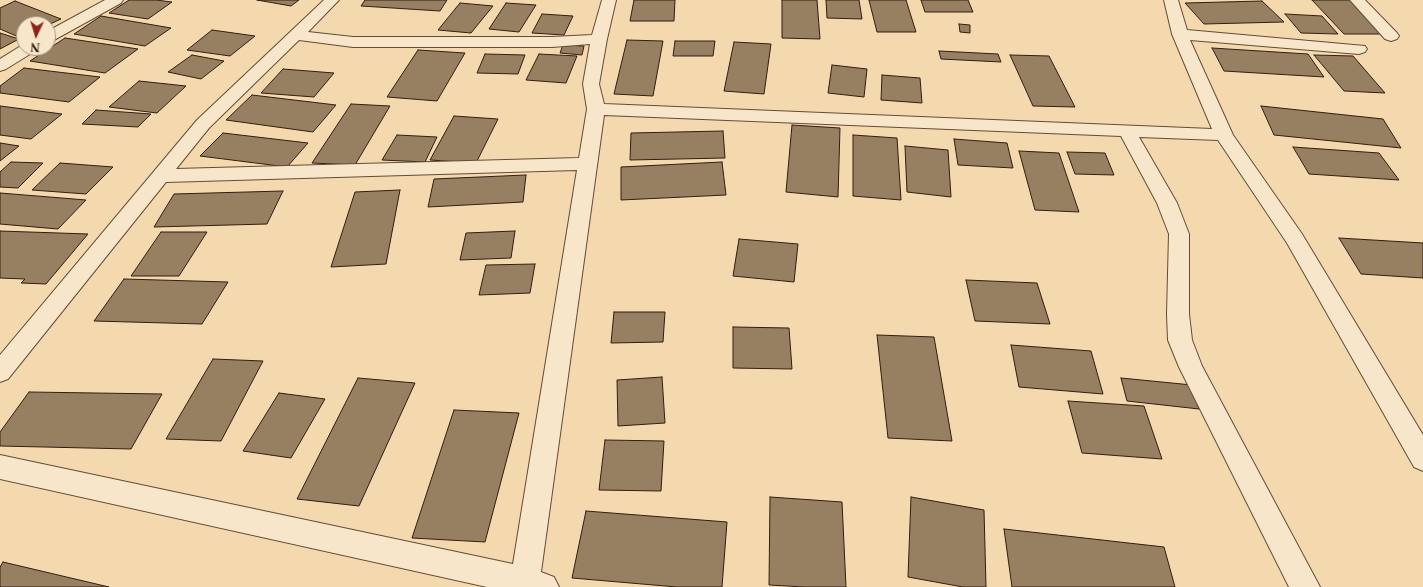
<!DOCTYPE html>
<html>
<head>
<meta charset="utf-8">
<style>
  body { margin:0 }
  #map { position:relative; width:1423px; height:587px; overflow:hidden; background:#f5d9ae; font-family:"Libre Caslon Text",serif }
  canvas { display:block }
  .north { position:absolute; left:16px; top:16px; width:40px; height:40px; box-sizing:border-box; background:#f8e6ca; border:1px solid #a99680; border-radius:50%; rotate:184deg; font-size:11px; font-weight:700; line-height:16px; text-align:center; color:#321d10 }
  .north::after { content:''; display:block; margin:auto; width:14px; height:18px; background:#8f2418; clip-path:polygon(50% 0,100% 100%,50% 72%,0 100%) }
</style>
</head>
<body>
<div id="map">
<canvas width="1423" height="587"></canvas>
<div class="north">N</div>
</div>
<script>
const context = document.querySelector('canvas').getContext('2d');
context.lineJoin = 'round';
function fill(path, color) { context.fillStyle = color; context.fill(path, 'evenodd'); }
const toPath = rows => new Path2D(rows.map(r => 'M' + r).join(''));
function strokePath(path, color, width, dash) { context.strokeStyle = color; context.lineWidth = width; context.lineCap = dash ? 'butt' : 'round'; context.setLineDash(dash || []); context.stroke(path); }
const building = toPath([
  [129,0,156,0,172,2,148,19,109,13,129,0],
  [257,0,299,0,291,6,257,0],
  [365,0,447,0,440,11,361,6,365,0],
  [634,0,675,0,674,21,630,21,634,0],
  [782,0,817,0,820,39,782,38,782,0],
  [826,0,859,0,862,19,827,18,826,0],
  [869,0,906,0,916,32,877,32,869,0],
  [921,0,968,0,973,12,925,12,921,0],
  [1312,0,1350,0,1385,34,1344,34,1312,0],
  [15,1,61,19,48,25,24,24,24,36,21,38,0,29,0,8,15,1],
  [1262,1,1284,22,1204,24,1185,3,1262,1],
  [460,3,493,6,471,33,438,30,460,3],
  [506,3,536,5,519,32,489,29,506,3],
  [542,14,573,16,564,35,532,33,542,14],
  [1285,14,1322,16,1338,34,1301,33,1285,14],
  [101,16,171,28,145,46,74,34,101,16],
  [959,24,970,25,970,33,960,32,959,24],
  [212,30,255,36,230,56,187,50,212,30],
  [0,33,19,39,0,49,0,33],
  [65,38,138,49,105,73,30,61,65,38],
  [627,40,663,41,653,96,614,94,627,40],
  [675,41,715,41,713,56,673,56,675,41],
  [734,42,771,44,764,94,724,91,734,42],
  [563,45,584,46,582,55,560,53,563,45],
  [1212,48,1308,54,1324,77,1224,71,1212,48],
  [418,50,465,53,437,101,387,97,418,50],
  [939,51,998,54,1001,62,941,59,939,51],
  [485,54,525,55,518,74,477,73,485,54],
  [539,54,577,56,566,83,526,80,539,54],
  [192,55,224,61,201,79,168,72,192,55],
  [1010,55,1049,56,1075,107,1033,106,1010,55],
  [1314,55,1353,56,1385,93,1344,91,1314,55],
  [832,65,867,69,864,97,828,93,832,65],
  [24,68,100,77,69,102,0,93,0,86,24,68],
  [283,69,334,73,314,97,261,93,283,69],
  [882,75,920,78,922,103,881,100,882,75],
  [139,81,186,86,157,113,109,107,139,81],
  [252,95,336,105,313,132,226,120,252,95],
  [351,104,390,106,355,165,312,163,351,104],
  [0,106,62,114,31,139,0,135,0,106],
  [1261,106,1383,119,1401,148,1274,135,1261,106],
  [96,110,151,114,138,127,82,124,96,110],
  [454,116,498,119,476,163,430,160,454,116],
  [792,125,840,128,838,197,786,192,792,125],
  [723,131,725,158,630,160,631,133,723,131],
  [223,133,308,143,287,167,200,156,223,133],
  [397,135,437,137,425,162,382,160,397,135],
  [853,135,897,138,901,200,853,196,853,135],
  [954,139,1007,143,1013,168,958,165,954,139],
  [0,143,19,146,0,161,0,143],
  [905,146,948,150,951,197,907,192,905,146],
  [1293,147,1379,153,1399,180,1309,174,1293,147],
  [1019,151,1059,153,1079,212,1035,210,1019,151],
  [1067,152,1105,153,1114,175,1075,174,1067,152],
  [11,162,43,163,18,188,0,187,0,172,11,162],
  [722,162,726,195,621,200,621,167,722,162],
  [60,163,113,167,86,194,32,190,60,163],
  [526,175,523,202,428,207,434,179,526,175],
  [400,190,386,264,331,267,355,192,400,190],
  [283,191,267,224,154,227,174,194,283,191],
  [0,193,86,200,58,229,0,224,0,193],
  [0,231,88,234,46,284,21,283,25,279,0,278,0,231],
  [515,231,511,258,460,260,466,233,515,231],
  [161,232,207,232,179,276,131,276,161,232],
  [1339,238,1423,243,1423,278,1361,274,1339,238],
  [739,239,798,244,794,282,733,276,739,239],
  [535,264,530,293,479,295,486,265,535,264],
  [124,279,228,282,202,324,94,321,124,279],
  [966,280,1037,283,1050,324,975,321,966,280],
  [614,312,665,312,663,342,611,343,614,312],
  [733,327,789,328,792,369,733,368,733,327],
  [877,335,934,337,952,441,888,438,877,335],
  [1011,345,1091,351,1103,394,1019,387,1011,345],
  [213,359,263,361,221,441,166,439,213,359],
  [662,377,665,423,618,426,617,380,662,377],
  [358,378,415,383,359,506,297,499,358,378],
  [1121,378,1192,385,1199,409,1127,401,1121,378],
  [29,392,162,394,131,449,0,446,0,432,29,392],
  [279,393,325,399,291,458,243,451,279,393],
  [1068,401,1144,406,1162,459,1082,453,1068,401],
  [454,410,519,413,485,542,412,538,454,410],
  [605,440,664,441,661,491,599,490,605,440],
  [770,497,842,502,846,587,805,587,769,585,770,497],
  [911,497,984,510,986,587,963,587,908,577,911,497],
  [586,511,727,522,722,587,677,587,572,578,586,511],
  [1004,529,1164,547,1175,587,1012,587,1004,529],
  [3,562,109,587,0,587,0,567,3,562]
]);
fill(building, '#977f62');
strokePath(building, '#321d10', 1);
const street = toPath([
  [105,0,123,0,121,3,54,40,48,42,48,31,105,0],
  [324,0,339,0,308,32,353,37,552,37,592,35,602,0,616,0,607,39,599,84,604,104,1212,129,1172,34,1164,0,1178,0,1187,30,1365,46,1367,49,1365,52,1359,54,1190,40,1233,135,1302,234,1423,435,1423,471,1414,467,1287,243,1218,140,1139,137,1177,203,1189,234,1189,314,1192,340,1202,366,1320,587,1289,587,1179,367,1168,340,1167,314,1169,234,1157,203,1121,136,604,115,541,572,554,577,559,587,487,587,0,479,0,455,513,564,577,170,166,182,8,379,0,382,0,355,197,120,324,0],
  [299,40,353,47,552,47,590,44,583,84,587,109,579,158,176,169,209,128,299,40],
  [1350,0,1365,0,1397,33,1399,36,1397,39,1391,41,1385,39,1350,0],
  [24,44,24,48,37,48,35,51,6,69,0,71,0,59,24,44]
]);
strokePath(street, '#634c38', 2);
fill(street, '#f8e6ca');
</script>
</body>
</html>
